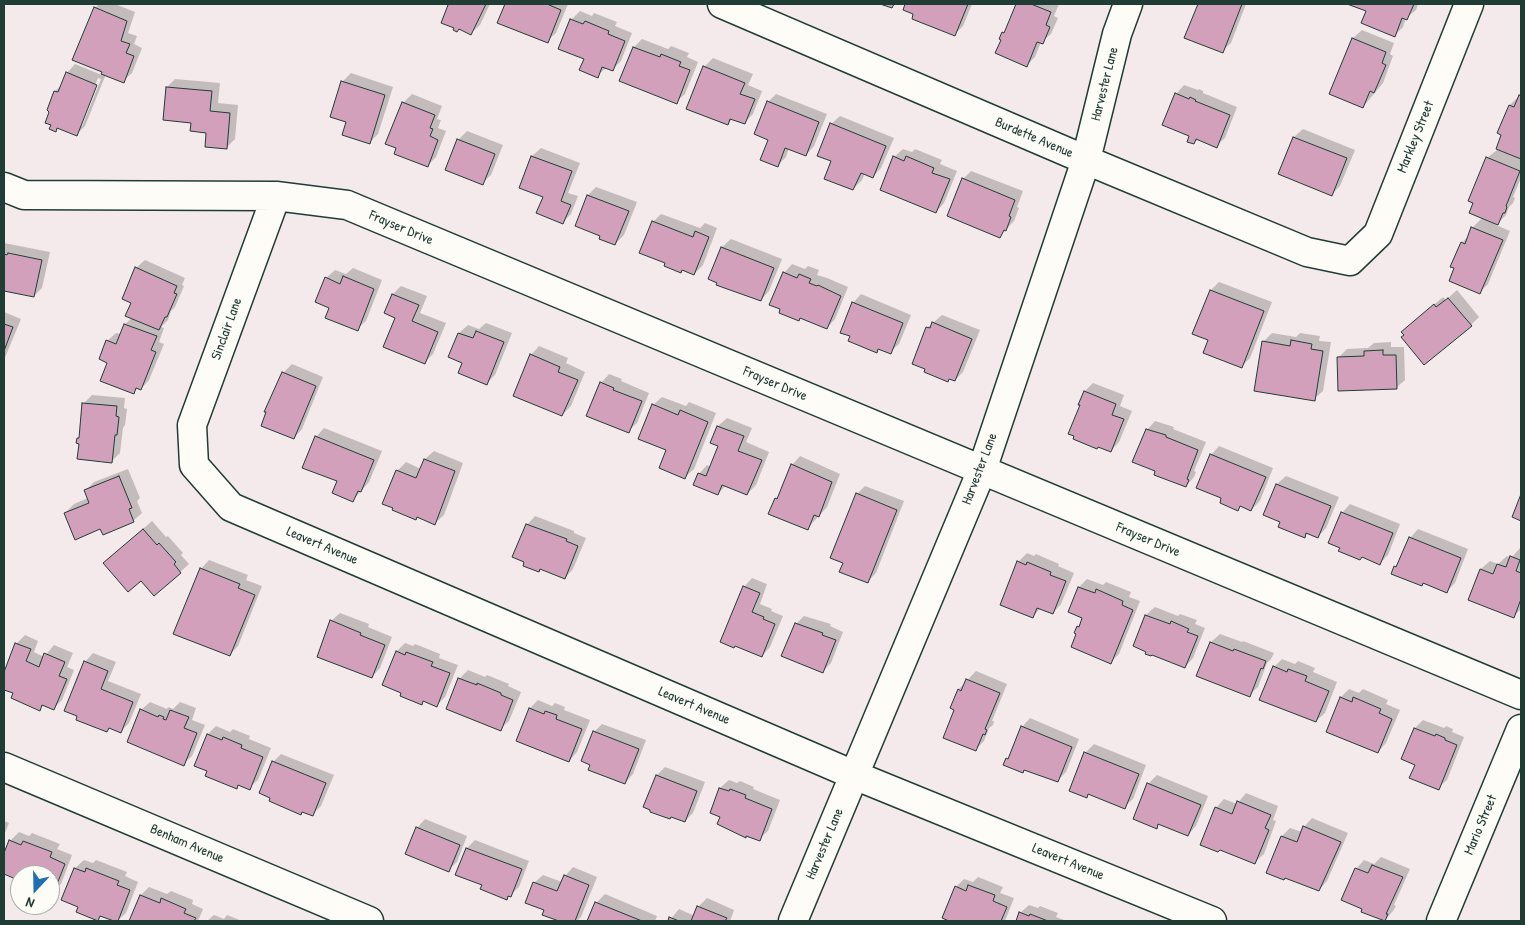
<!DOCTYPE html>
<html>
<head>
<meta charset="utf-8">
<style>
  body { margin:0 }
  #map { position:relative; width:1525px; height:925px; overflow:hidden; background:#f5eaeb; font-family:"Patrick Hand",sans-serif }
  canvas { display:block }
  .frame { position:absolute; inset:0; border:5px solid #1f3d34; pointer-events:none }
  .north { position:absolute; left:10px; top:865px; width:50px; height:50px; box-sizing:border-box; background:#fdfcf7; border:1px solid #a4b0a9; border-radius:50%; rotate:201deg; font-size:14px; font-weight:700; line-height:20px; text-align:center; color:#1f3d34 }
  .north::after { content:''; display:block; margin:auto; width:18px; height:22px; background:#1f6fb2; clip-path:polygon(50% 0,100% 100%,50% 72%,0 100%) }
</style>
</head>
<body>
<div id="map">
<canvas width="1525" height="925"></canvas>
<div class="frame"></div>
<div class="north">N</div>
</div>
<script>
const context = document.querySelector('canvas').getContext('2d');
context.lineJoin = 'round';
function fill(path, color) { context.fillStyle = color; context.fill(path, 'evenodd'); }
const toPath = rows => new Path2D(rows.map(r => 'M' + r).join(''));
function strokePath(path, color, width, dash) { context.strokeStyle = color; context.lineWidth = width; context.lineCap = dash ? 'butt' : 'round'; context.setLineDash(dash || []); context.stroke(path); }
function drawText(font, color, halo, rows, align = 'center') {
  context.font = font + ' "Patrick Hand",sans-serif'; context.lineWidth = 4; context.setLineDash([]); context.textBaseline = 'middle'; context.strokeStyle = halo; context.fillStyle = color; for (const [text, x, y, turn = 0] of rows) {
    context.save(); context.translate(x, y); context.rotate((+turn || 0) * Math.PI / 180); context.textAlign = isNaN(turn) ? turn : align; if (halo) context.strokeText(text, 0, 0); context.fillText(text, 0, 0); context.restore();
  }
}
fill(toPath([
  [99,4,115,4,135,12,128,33,137,36,134,44,142,48,132,73,123,81,106,74,85,126,77,134,58,127,56,130,52,125,51,111,48,110,55,91,62,85,67,73,75,64,102,75,104,71,95,8],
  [98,78,101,79,82,126,79,126],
  [449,4,490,4,480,25,471,33,459,28],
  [506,4,568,4,556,33,547,41,499,22],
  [907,4,972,4,963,26,954,35,905,9],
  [1018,4,1059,4,1054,16,1058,18,1051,34,1041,42,1035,57,1027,65,1003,33,1007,30],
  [1199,4,1246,4,1231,43,1222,51,1186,37],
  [1351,4,1418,4,1416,10,1406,18,1403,27,1395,35,1367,10],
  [580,11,592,16,594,13,617,22,615,26,632,33,621,61,612,70,606,68,597,76,585,59,560,48,572,19],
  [1362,30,1394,43,1390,54,1393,56,1383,83,1363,107,1330,93,1353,38],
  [642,39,668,49,671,46,689,53,687,57,698,62,685,94,676,102,634,47],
  [713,58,753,74,748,85,762,91,753,114,744,123,733,118,728,124,704,67],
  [351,73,393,87,378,134,369,143,347,122,342,82],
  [175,79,220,83,218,103,238,105,235,139,226,148,208,132,192,122,167,87],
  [1184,85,1198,90,1199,89,1203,91,1203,93,1237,107,1225,138,1216,146,1198,139,1194,143,1176,94],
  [412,94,442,106,437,119,441,120,438,128,446,131,436,157,427,166,403,103],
  [776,94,827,114,814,146,806,155,789,148,786,157,777,166,769,139,768,102],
  [1521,94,1521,178,1513,197,1515,198,1513,203,1509,207,1506,215,1496,225,1510,231,1488,284,1480,292,1462,243,1469,235,1472,228,1482,218,1487,158,1497,150,1503,135,1499,133,1510,105],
  [840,116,894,138,881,168,873,177,865,173,862,180,853,189,833,160,831,124],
  [1303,129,1355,150,1340,186,1332,194,1280,173,1294,137],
  [467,131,503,145,491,175,482,183,458,140],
  [541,148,580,163,568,193,578,196,571,214,563,222,545,196,520,187,532,156],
  [903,149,912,152,915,149,942,160,940,164,957,171,944,203,936,212,894,157],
  [971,171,1023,191,1017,207,1019,208,1014,221,1000,236,963,179],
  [596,187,637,202,624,235,615,244,588,195],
  [661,214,700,228,705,223,717,228,703,265,694,274,683,269,681,272,667,262,653,222],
  [731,239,782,259,769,291,761,300,719,282,722,247],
  [4,243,50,252,42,288,34,296,4,290],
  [145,260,185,278,182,285,184,286,175,307,171,311,168,320,161,327,164,328,159,342,164,344,149,380,141,389,138,388,133,392,109,362,107,341,116,333,121,334,125,324,132,318,136,268],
  [792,264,805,269,808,266,819,270,817,275,827,278,848,287,835,319,827,328,801,317,798,320,782,308,784,273],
  [353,268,382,280,366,321,357,329,331,307,326,278,335,270,346,274],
  [1219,282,1272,302,1250,358,1242,366,1209,339,1211,290],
  [401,286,427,296,420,313,446,323,433,354,424,363,397,317,393,294],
  [1457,290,1479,317,1471,325,1405,335,1402,332,1443,297,1446,300],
  [861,294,911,315,899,344,890,352,880,348,876,352,851,336,853,303],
  [4,312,21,319,4,360],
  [942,315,980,330,963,372,955,380,927,328],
  [486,323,512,333,495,375,487,383,464,362,450,357,459,333,468,325,479,329],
  [1272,333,1296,337,1300,333,1320,336,1319,341,1331,342,1323,391,1314,399,1263,342],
  [1391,342,1391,347,1404,347,1405,380,1396,388,1339,357,1347,349,1368,348,1374,343],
  [539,346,568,358,566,363,585,372,571,406,562,415,531,355],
  [292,364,323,377,302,429,294,438,283,373],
  [609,374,622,379,621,381,649,393,637,423,628,431,601,383],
  [1093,383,1124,395,1120,406,1132,411,1119,442,1111,451,1079,404,1085,391],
  [92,395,125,398,124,408,127,409,125,425,123,428,120,453,112,461,78,439,80,437,84,403],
  [662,397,686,406,689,402,716,413,694,469,685,477,667,450,653,405],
  [727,418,752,428,746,442,769,452,756,485,747,494,726,485,718,494,699,474,707,465,711,467,719,445,712,442,718,426],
  [1155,421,1174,427,1173,429,1206,442,1194,471,1196,472,1194,477,1186,486,1157,471,1147,430],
  [324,428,382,451,369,482,353,500,338,480,316,437],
  [1219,446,1273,468,1260,501,1251,510,1241,506,1238,509,1223,498,1211,455],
  [434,451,463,463,444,515,435,523,418,516,416,518,397,471,406,462,421,469,425,459],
  [800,456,840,474,827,507,808,528,770,513,776,498,781,493,792,465],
  [128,469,140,498,137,501,142,513,133,521,65,513,74,504,88,498,85,491,94,482],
  [1286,476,1339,497,1326,528,1318,537,1308,533,1304,536,1281,521,1265,515,1277,484],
  [865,486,904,501,876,573,867,582,844,563,857,494],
  [1350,504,1400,524,1388,555,1380,563,1342,513],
  [535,516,574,531,574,533,586,538,573,569,565,578,541,568,539,571,527,525],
  [152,521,166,537,168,536,183,553,181,555,189,564,155,595,141,579,113,555],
  [1418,529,1468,549,1455,583,1446,592,1395,567,1400,562,1410,538],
  [1520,548,1521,549,1521,609,1513,617,1481,569,1490,561,1498,564,1507,556,1511,558],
  [1027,553,1034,556,1036,554,1059,564,1058,566,1074,573,1061,604,1053,613,1041,608,1033,616,1018,562],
  [209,560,248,575,246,580,262,586,238,646,230,655,201,569],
  [752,578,767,584,760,604,772,609,771,611,783,616,770,647,762,656,744,587],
  [1087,579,1103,585,1106,582,1131,592,1129,597,1140,601,1119,654,1111,662,1078,633,1078,627,1084,617,1069,611,1079,587],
  [1155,607,1178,616,1180,614,1197,620,1195,624,1205,628,1193,658,1185,667,1134,646,1146,615],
  [340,613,369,624,368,627,392,637,380,668,372,677,331,621],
  [804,616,831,624,830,626,843,632,831,663,822,672,796,624],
  [1220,634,1242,642,1243,641,1274,653,1271,659,1267,663,1258,687,1249,695,1211,642],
  [25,635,38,641,34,652,44,657,54,645,73,653,67,667,74,670,62,700,53,709,44,705,40,709,15,693,4,688,4,675,16,644],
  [405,643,413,646,415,644,440,654,439,658,458,665,445,697,437,705,424,700,421,703,403,692,384,684,397,651],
  [93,653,116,662,108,681,141,694,129,723,120,732,110,727,107,731,85,662],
  [1282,659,1295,664,1298,661,1315,668,1313,672,1337,682,1325,713,1316,721,1274,667],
  [468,670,485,677,487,675,509,684,508,686,521,692,509,721,500,729,459,679],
  [976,671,1007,684,992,721,994,721,993,725,989,728,984,741,975,750,956,710,951,708,959,689],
  [1349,689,1359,693,1363,689,1388,700,1386,704,1400,710,1386,743,1378,752,1341,697],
  [538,700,552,706,555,703,565,707,564,710,590,720,577,752,569,761,517,740,530,708],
  [150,702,167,709,168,707,173,709,180,702,196,708,192,720,205,725,192,756,183,764,141,710],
  [1030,718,1079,739,1066,772,1057,781,1025,769,1022,772,1007,759,1011,755,1022,727],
  [1423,720,1444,728,1446,726,1453,729,1452,732,1464,737,1447,780,1438,788,1416,764,1415,728],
  [602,724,646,740,633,774,625,783,594,732],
  [216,726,230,732,233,729,250,736,249,739,271,748,258,780,249,788,240,784,236,787,209,770,208,734],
  [1094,744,1146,765,1133,799,1124,807,1090,793,1087,796,1085,753],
  [281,754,334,775,321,806,312,815,303,811,301,813,273,762],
  [665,767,705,782,693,813,685,821,657,775],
  [1157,775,1208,796,1196,826,1188,835,1160,824,1156,827,1148,784],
  [729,780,737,783,740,781,754,787,753,789,780,800,768,831,759,839,721,816,711,812,720,788],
  [1246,793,1278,806,1273,820,1276,821,1264,854,1255,862,1220,849,1216,808,1224,799,1237,804],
  [1312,818,1348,833,1327,881,1319,890,1286,877,1284,879,1268,873,1282,836,1290,828,1302,832,1304,827],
  [425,819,467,836,457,862,448,870,417,828],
  [4,821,9,823,4,835],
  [19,832,29,836,32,833,60,844,57,849,72,855,61,884,52,893,50,892,50,875,20,875,20,880,4,873,4,857,10,841],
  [475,840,529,861,519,887,507,898,467,848],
  [1381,857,1410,869,1394,905,1396,906,1393,911,1385,920,1356,869,1364,860,1374,864],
  [84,860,93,863,96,860,127,872,125,876,138,882,126,913,117,921,102,915,98,919,79,906,63,899,75,868],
  [573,867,597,877,581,917,577,921,562,921,544,914,546,910,534,883,543,875,562,882,565,876],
  [978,877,1003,887,1000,893,1014,898,1005,921,952,921,944,918,956,887,964,879,973,882],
  [149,887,167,894,171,891,193,900,192,904,203,909,198,921,130,921,141,895],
  [605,894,657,916,655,921,589,921,596,903],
  [707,898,734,910,730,921,669,921,679,909,695,916,698,907],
  [1029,905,1038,908,1040,906,1058,913,1056,917,1067,921,1017,921,1020,913],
  [214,915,224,919,227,915,242,921,207,921]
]), '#0003');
const building = toPath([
  [446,4,486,4,471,35,459,29,457,32,453,30,454,28,441,23,448,5,446,4],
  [505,4,547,4,561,10,548,43,497,23,505,4],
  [880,4,894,4,892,8,880,4],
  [905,4,968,4,955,36,912,19,913,14,903,10,905,4],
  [1016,4,1031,4,1051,12,1046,25,1050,27,1043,44,1037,42,1027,67,995,53,1001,40,999,39,1002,32,1004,33,1016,4],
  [1198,4,1242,4,1223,53,1184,38,1198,4],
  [1347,4,1414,4,1407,20,1402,18,1395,37,1361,23,1366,11,1347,4],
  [94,7,127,21,121,41,130,44,126,53,134,56,124,83,101,74,102,72,72,60,94,7],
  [570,19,583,24,585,21,609,31,608,34,625,41,613,71,602,67,598,78,579,70,584,59,558,49,570,19],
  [1352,38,1386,52,1382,63,1386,65,1374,93,1370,91,1363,108,1329,94,1352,38],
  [633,47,660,57,661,54,681,62,679,66,690,70,677,104,619,81,633,47],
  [703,66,745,83,740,94,755,99,745,124,730,119,728,125,686,109,703,66],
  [66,72,97,85,77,136,57,128,56,132,49,129,51,125,45,123,49,112,47,110,54,91,58,92,66,72],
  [341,81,385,95,370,144,342,135,346,122,330,117,341,81],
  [166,87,212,91,210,111,230,113,227,149,205,147,206,133,190,131,191,123,163,120,166,87],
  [1175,93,1189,99,1190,97,1196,100,1195,101,1230,115,1217,148,1196,139,1194,144,1187,142,1189,136,1162,125,1175,93],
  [1519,95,1521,96,1521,159,1496,149,1501,135,1497,133,1509,105,1514,107,1519,95],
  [767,101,819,122,806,156,785,148,778,167,760,160,768,140,754,134,767,101],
  [402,102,435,115,430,128,433,129,430,136,438,140,428,167,394,154,396,148,385,144,402,102],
  [830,123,886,146,873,178,861,173,853,190,824,179,831,161,817,156,830,123],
  [1293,137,1347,158,1332,196,1278,174,1293,137],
  [457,139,495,154,483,185,445,170,457,139],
  [531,156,572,171,561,201,571,205,563,224,536,213,543,197,519,188,531,156],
  [893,156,904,161,906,156,934,168,932,173,950,179,936,213,880,190,893,156],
  [1486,157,1520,171,1506,206,1507,207,1505,213,1503,213,1498,225,1469,213,1473,203,1468,201,1486,157],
  [962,178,1015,200,1009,216,1011,217,1006,231,1004,230,1000,238,947,216,962,178],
  [587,195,629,211,615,245,599,239,600,236,575,226,587,195],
  [652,221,693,237,695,231,709,237,694,275,682,270,681,273,664,266,665,263,639,253,652,221],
  [1471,227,1503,240,1480,294,1449,281,1454,268,1450,267,1461,242,1465,244,1471,227],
  [721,247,774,268,761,301,716,285,717,283,708,279,721,247],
  [8,253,42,260,34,297,4,291,4,254,7,255,8,253],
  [135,267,177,286,174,293,177,294,167,317,165,317,159,330,125,316,131,303,122,299,135,267],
  [783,272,797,278,799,274,811,279,809,283,817,286,818,285,841,296,827,329,800,318,799,321,779,313,780,309,769,305,783,272],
  [343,276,374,289,358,331,325,318,329,308,315,302,325,277,340,284,343,276],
  [1210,290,1264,311,1242,368,1203,353,1208,340,1192,334,1210,290],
  [392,294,419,305,412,321,438,332,425,364,383,347,395,318,384,313,392,294],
  [1448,298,1472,326,1424,365,1401,337,1404,335,1401,332,1434,304,1436,307,1448,298],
  [852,302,903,323,891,354,878,349,877,353,848,341,850,336,840,333,852,302],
  [932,322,972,339,955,381,949,379,948,382,924,372,925,369,912,364,926,327,930,328,932,322],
  [4,324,13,327,4,351,4,324],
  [124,324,157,336,151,350,156,352,141,390,136,388,134,394,100,381,107,363,99,359,106,340,116,344,124,324],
  [476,331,504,342,487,385,458,373,462,363,448,357,458,333,473,338,476,331],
  [1291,340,1312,344,1311,349,1323,351,1315,401,1254,391,1262,341,1290,346,1291,340],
  [1383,350,1383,355,1396,355,1397,389,1338,391,1337,357,1364,356,1364,351,1383,350],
  [530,354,560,367,558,372,578,380,562,416,513,396,530,354],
  [282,372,316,386,294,439,261,426,266,412,264,412,282,372],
  [600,382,614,388,613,390,642,401,629,433,586,416,600,382],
  [1084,391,1116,404,1112,415,1124,419,1111,452,1098,447,1097,449,1073,439,1074,436,1068,434,1080,405,1078,405,1084,391],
  [82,403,117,406,116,416,119,417,117,435,115,435,112,463,77,459,79,444,76,443,77,438,79,438,82,403],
  [652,404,678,415,680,410,708,422,685,479,659,468,666,450,638,439,652,404],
  [717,426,744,436,738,451,762,460,747,495,722,485,718,495,693,485,698,473,706,476,718,446,710,443,717,426],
  [1146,429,1166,435,1166,437,1198,450,1187,479,1189,480,1186,487,1154,475,1155,471,1132,462,1146,429],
  [315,436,374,460,361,492,358,491,353,502,332,493,337,481,302,468,315,436],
  [1210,454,1266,477,1251,511,1240,506,1238,511,1220,503,1221,498,1196,488,1210,454],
  [424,459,455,471,435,525,417,517,416,520,392,510,393,508,382,504,396,470,416,478,424,459],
  [791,464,832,482,819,517,814,515,808,530,768,514,775,498,777,499,791,464],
  [119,476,132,508,129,509,134,522,103,535,100,529,75,540,64,513,89,503,84,490,119,476],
  [1276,484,1331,506,1318,538,1306,533,1305,538,1278,527,1280,522,1263,515,1276,484],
  [856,493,897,510,868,583,839,572,843,563,830,558,856,493],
  [1521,494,1521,521,1512,517,1521,494],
  [1341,512,1393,533,1380,565,1362,557,1360,560,1338,551,1340,548,1328,543,1341,512],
  [526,524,567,539,566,541,578,546,565,579,540,569,539,572,523,566,524,562,512,557,526,524],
  [143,529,157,545,159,543,176,562,174,564,181,573,154,596,141,581,128,592,103,563,143,529],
  [1409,537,1461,558,1447,593,1423,583,1422,586,1391,574,1394,566,1396,567,1409,537],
  [1510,556,1520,560,1516,571,1521,573,1521,599,1514,618,1468,600,1480,569,1493,574,1497,564,1506,567,1510,556],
  [1017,561,1026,565,1027,562,1051,572,1050,575,1066,581,1053,614,1037,608,1033,618,1000,605,1017,561],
  [200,568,240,584,238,588,255,595,230,656,173,634,200,568],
  [743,586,760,593,752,612,764,617,763,619,775,624,762,657,735,646,734,648,720,642,743,586],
  [1078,587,1095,593,1096,589,1123,601,1122,605,1133,610,1111,664,1071,647,1076,634,1074,633,1077,626,1079,627,1082,618,1068,612,1078,587],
  [1145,615,1170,624,1171,621,1189,629,1187,632,1198,636,1185,668,1152,655,1151,656,1145,654,1146,652,1133,646,1145,615],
  [330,620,361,633,360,635,385,645,372,678,317,657,330,620],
  [795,623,823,633,822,635,836,640,823,673,781,656,795,623],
  [1210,642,1233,651,1234,649,1266,661,1263,669,1261,668,1250,697,1196,676,1210,642],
  [15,643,31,649,26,661,39,667,44,653,65,662,59,676,67,679,54,710,42,705,40,711,11,698,13,693,4,690,4,672,15,643],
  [396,651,405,655,406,652,433,662,431,666,450,673,437,707,423,701,422,705,400,696,401,693,382,685,396,651],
  [84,661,108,671,101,689,133,702,121,733,109,728,107,732,76,720,77,716,64,711,84,661],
  [1273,666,1287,672,1288,669,1307,676,1305,681,1329,691,1316,722,1259,700,1273,666],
  [458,678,477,685,477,683,501,693,501,695,513,700,501,731,446,709,458,678],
  [966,679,1000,693,985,729,987,730,985,735,983,734,976,751,943,738,954,710,950,708,958,689,961,691,966,679],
  [1340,697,1352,702,1353,697,1381,709,1379,713,1392,719,1378,753,1326,732,1340,697],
  [529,708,544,714,545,711,557,715,556,719,582,729,569,762,516,741,529,708],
  [140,709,158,717,159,715,164,717,163,719,166,720,170,710,189,717,184,728,197,733,184,766,127,742,140,709],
  [1021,726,1072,747,1058,782,1024,770,1023,773,1003,765,1006,758,1008,759,1021,726],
  [1414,728,1435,736,1436,734,1445,738,1445,740,1457,745,1439,790,1409,778,1415,765,1401,759,1414,728],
  [593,731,639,749,625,784,588,770,590,765,581,761,593,731],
  [207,734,222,740,223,737,242,745,241,748,263,757,250,790,238,785,237,789,205,776,207,771,194,766,207,734],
  [1084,752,1139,774,1125,809,1088,794,1087,798,1069,791,1084,752],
  [272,761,326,783,313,816,302,812,301,815,269,801,270,798,259,793,272,761],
  [656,775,697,791,685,822,671,817,670,819,650,812,650,810,643,807,656,775],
  [1147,783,1201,805,1188,836,1158,824,1157,829,1133,819,1147,783],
  [719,788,729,791,730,789,746,795,745,798,772,809,760,841,746,836,746,838,717,824,720,817,710,813,719,788],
  [1237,801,1271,815,1265,828,1269,830,1255,864,1220,850,1218,852,1200,845,1215,807,1232,814,1237,801],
  [1303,826,1341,842,1319,891,1285,878,1284,880,1266,873,1281,836,1297,842,1303,826],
  [416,827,460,845,449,872,405,854,416,827],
  [9,840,21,845,23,841,52,852,50,857,65,864,53,894,50,893,50,875,20,875,20,881,4,874,4,853,9,840],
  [466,848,522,869,511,897,508,896,507,900,480,889,482,885,455,875,466,848],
  [1372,865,1403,877,1386,914,1388,914,1385,921,1361,912,1362,909,1341,900,1355,868,1368,873,1372,865],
  [74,868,85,872,86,868,119,881,117,885,130,890,118,921,114,921,100,916,98,921,76,912,78,907,61,900,74,868],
  [564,875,589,885,575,921,559,921,542,915,544,910,525,903,533,882,557,891,564,875],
  [968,885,995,895,993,901,1007,907,1001,921,949,921,942,918,955,886,966,891,968,885],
  [140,895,160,903,161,898,186,909,184,913,196,918,194,921,129,921,140,895],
  [595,902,642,921,587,921,595,902],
  [697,906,727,918,725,921,691,921,697,906],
  [1019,912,1029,916,1030,914,1048,921,1016,921,1019,912],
  [669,917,679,921,668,921,669,917]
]);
fill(building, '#d3a0bb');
strokePath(building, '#1f3d34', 1);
const minor = toPath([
  [722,4,1086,160,1307,252,1350,261,1378,234,1469,4],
  [4,187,24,195,276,196,347,205,1521,695],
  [276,196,192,425,194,465,231,507,854,775,1212,921],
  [4,767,369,921],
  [793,921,982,470,1086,160,1117,34,1128,4],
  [1441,921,1521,729]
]);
strokePath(minor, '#1f3d34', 31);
strokePath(minor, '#fdfcf7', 28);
drawText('14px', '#1f3d34', '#fdfcf7', [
  ["Harvester Lane",1105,84,-76],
  ["Markley Street",1416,137,-68],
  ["Burdette Avenue",1034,138,23],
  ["Frayser Drive",401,228,23],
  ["Sinclair Lane",227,329,-70],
  ["Frayser Drive",775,384,23],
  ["Harvester Lane",980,469,-69],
  ["Frayser Drive",1148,540,23],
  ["Leavert Avenue",322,546,23],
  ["Leavert Avenue",694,706,23],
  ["Mario Street",1481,825,-67],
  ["Benham Avenue",187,844,23],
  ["Harvester Lane",825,844,-67],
  ["Leavert Avenue",1068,862,22]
]);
</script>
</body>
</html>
